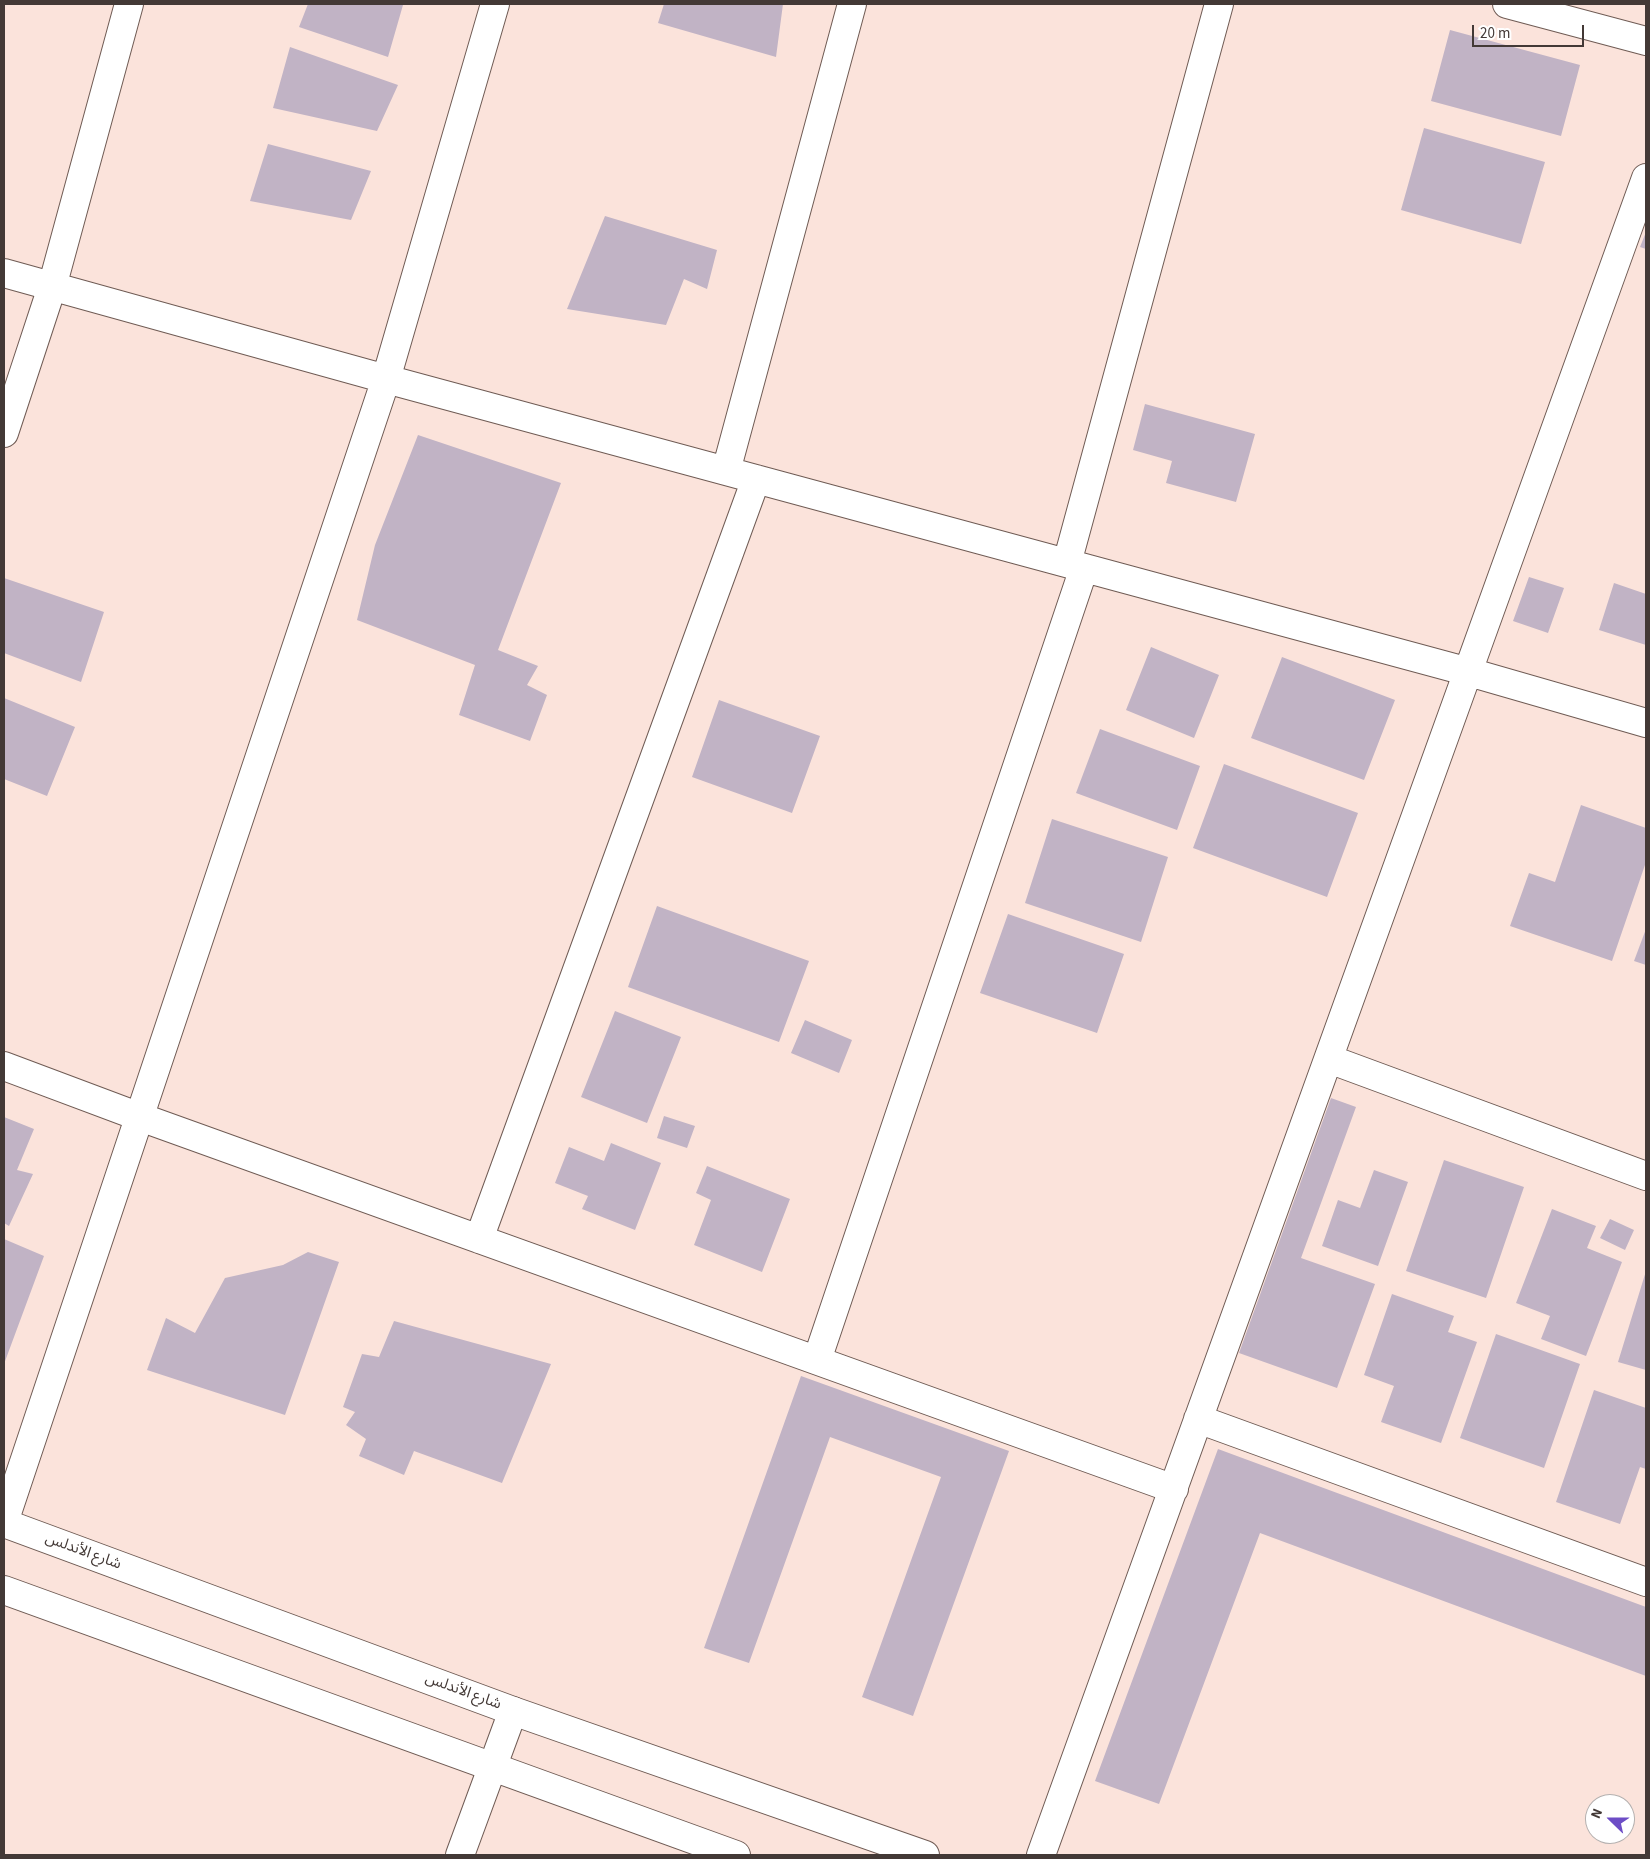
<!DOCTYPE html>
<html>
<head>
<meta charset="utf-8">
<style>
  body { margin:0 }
  #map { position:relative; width:1650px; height:1859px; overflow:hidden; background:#fbe3db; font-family:"Source Sans 3",sans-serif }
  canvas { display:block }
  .frame { position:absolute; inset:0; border:5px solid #433936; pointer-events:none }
  .north { position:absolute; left:1585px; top:1794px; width:50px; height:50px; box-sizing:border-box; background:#fff; border:1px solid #b4b0af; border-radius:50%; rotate:292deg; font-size:14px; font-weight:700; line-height:20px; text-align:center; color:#433936 }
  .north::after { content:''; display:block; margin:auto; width:18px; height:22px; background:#6d4dc6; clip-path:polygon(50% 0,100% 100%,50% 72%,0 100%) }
  .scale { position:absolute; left:1472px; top:25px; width:112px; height:22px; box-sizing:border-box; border:2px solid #433936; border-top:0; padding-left:6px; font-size:15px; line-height:18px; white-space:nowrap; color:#433936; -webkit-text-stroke:4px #fff; paint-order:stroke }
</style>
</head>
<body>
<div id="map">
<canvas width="1650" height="1859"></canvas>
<div class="frame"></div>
<div class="north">N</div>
<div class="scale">20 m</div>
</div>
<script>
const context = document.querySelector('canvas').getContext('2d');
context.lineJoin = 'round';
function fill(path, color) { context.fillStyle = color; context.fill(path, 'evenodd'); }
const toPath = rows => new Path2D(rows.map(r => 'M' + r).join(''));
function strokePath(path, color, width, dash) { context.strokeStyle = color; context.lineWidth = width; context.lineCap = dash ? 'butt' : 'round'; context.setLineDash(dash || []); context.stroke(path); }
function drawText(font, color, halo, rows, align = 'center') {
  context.font = font + ' "Source Sans 3","Noto Sans Arabic",sans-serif'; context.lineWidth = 5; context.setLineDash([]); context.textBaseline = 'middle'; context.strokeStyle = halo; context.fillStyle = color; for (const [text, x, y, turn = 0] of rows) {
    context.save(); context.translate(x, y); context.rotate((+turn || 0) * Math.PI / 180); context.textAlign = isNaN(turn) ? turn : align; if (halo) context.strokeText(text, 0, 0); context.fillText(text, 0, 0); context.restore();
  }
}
fill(toPath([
  [308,4,403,5,388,57,299,27],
  [664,4,783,4,776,57,658,23],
  [1450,30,1580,65,1561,136,1431,101],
  [290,47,398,85,377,131,273,108],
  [1424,128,1545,162,1521,244,1401,210],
  [268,144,371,171,351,220,250,201],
  [605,216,717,250,707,289,684,279,666,325,567,309],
  [1646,232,1646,249,1640,247],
  [1145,404,1255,434,1236,502,1166,483,1172,461,1133,450],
  [418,435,561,483,498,650,538,666,527,685,547,695,530,741,459,715,475,665,357,620,375,545],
  [1529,577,1564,588,1548,633,1513,621],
  [4,578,104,612,81,682,4,653],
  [1614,583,1646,594,1646,645,1599,630],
  [1151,647,1219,675,1194,738,1126,710],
  [1282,657,1395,700,1364,780,1251,738],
  [4,698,75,727,47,796,4,779],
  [719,700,820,736,792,813,692,777],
  [1100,729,1200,766,1177,830,1076,793],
  [1224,764,1358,813,1327,897,1193,848],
  [1581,805,1646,828,1646,862,1612,961,1510,926,1529,873,1555,882],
  [1052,819,1168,857,1141,942,1025,903],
  [657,906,809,961,779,1042,628,987],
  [1008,914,1124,954,1097,1033,980,993],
  [1646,929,1646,965,1634,961],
  [615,1011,681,1037,647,1123,581,1097],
  [805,1020,852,1040,839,1073,791,1053],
  [1331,1098,1356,1107,1301,1258,1375,1284,1337,1388,1239,1353],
  [664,1116,695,1126,687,1148,657,1138],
  [4,1117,34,1129,17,1170,33,1174,9,1226,4,1223],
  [611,1143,661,1163,635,1230,582,1209,588,1196,555,1183,569,1147,604,1161],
  [1444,1160,1524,1187,1486,1298,1406,1271],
  [707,1166,790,1199,762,1272,694,1245,711,1200,696,1193],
  [1374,1170,1408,1182,1378,1266,1322,1246,1338,1200,1360,1208],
  [1552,1209,1596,1226,1587,1248,1622,1262,1586,1356,1541,1339,1550,1316,1516,1303],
  [1610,1219,1634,1230,1625,1250,1600,1238],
  [4,1239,44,1256,4,1364],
  [308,1252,339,1262,285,1415,147,1370,166,1318,195,1333,225,1278,283,1265],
  [1646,1271,1646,1370,1618,1362],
  [1392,1294,1454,1316,1448,1332,1477,1342,1441,1443,1381,1422,1394,1386,1364,1375],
  [394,1321,551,1364,502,1483,414,1451,404,1475,359,1456,366,1439,346,1425,355,1412,343,1407,362,1354,379,1357],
  [1496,1334,1580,1364,1544,1468,1460,1438],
  [801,1376,1009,1451,913,1716,862,1697,941,1477,830,1437,749,1663,704,1648],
  [1594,1390,1646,1408,1646,1469,1640,1467,1620,1524,1556,1502],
  [1218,1449,1646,1607,1646,1676,1260,1533,1159,1804,1095,1781]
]), '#c1b3c5');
const street = toPath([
  [1507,4,1646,41],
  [4,273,386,379,1469,672,1646,723],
  [4,433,52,287,129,4],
  [726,471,852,4],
  [1067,563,1219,4],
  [1329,1059,1646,1176],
  [4,1066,140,1117,1174,1489],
  [479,1239,756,479],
  [817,1360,1084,568],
  [1198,1419,1646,1582],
  [4,1522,386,379,495,4],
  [460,1855,513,1711],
  [1041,1855,1646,178]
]);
const secondary = toPath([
  [4,1523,513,1711,925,1855],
  [4,1590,736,1855]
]);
strokePath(street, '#6f5b54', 30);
strokePath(secondary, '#6f5b54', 30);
strokePath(street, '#fff', 28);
strokePath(secondary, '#fff', 28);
drawText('15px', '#433936', '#fff', [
  ["شارع الأندلس",83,1552,20],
  ["شارع الأندلس",463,1692,20]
]);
</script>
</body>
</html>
